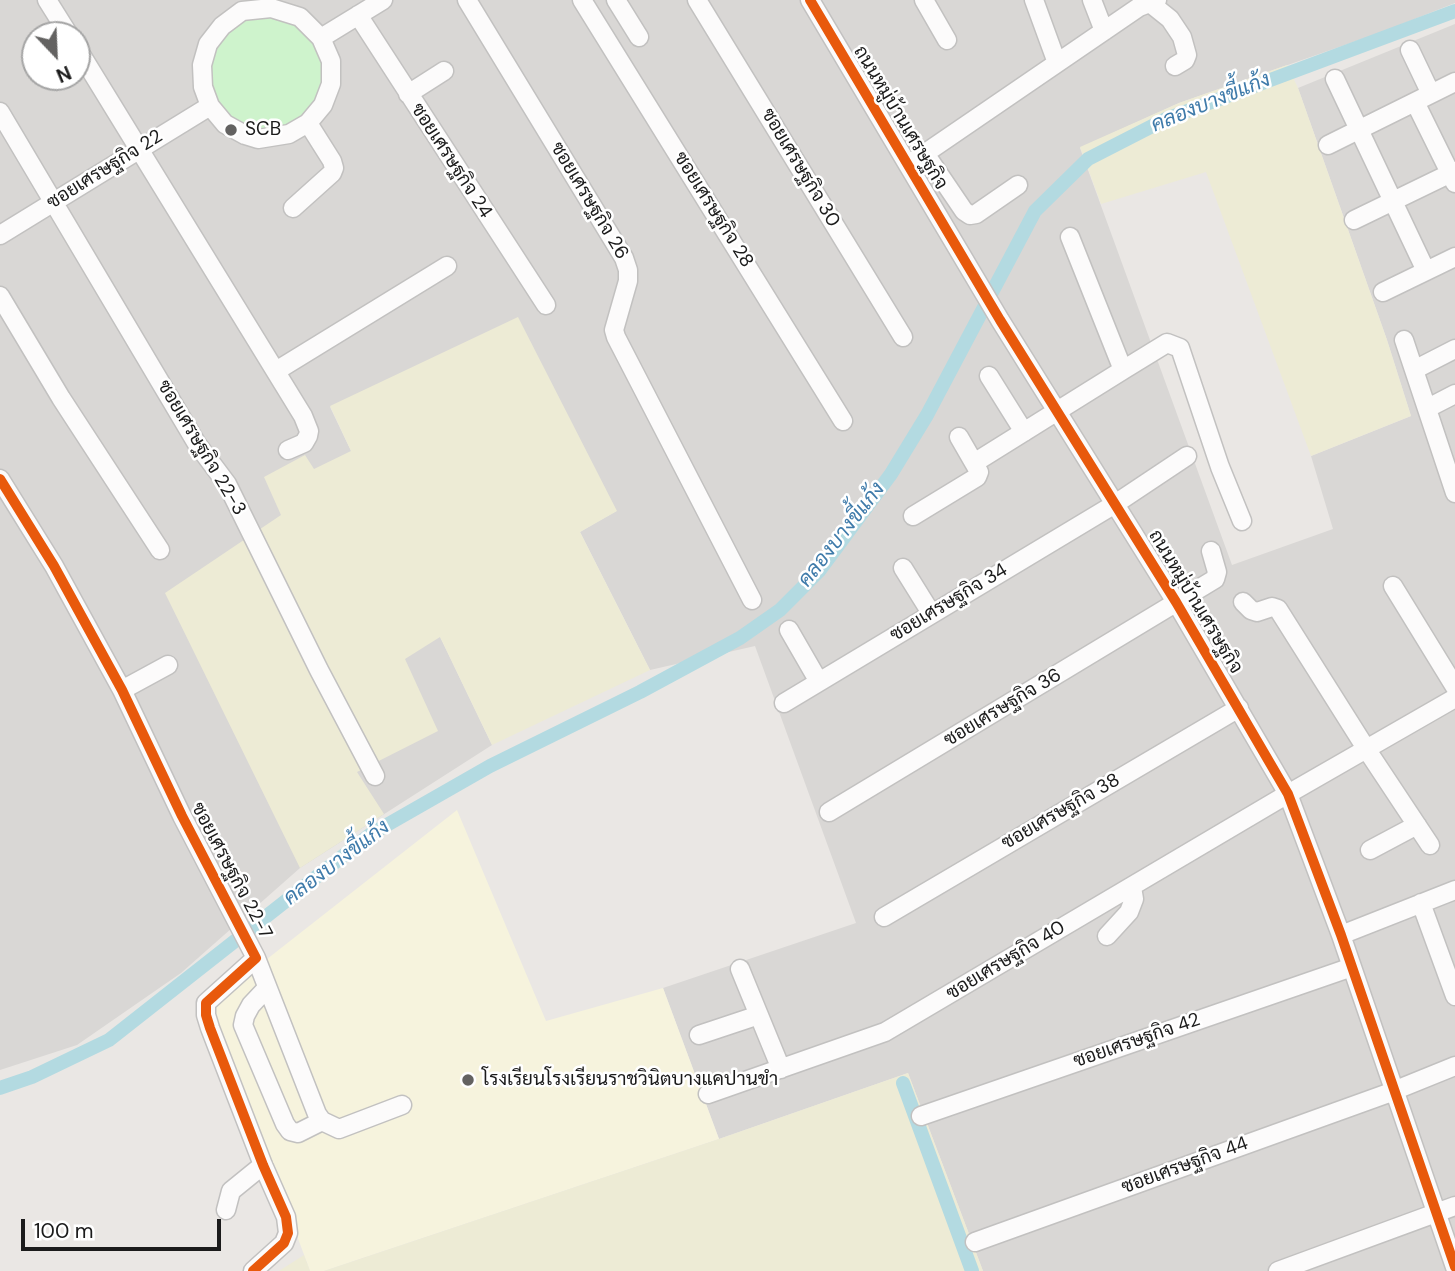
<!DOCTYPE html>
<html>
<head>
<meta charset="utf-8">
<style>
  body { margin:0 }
  #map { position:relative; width:1455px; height:1271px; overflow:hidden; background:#eae7e4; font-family:"DM Sans",sans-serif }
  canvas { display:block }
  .north { position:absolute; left:21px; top:21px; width:70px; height:70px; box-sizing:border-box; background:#fff; border:2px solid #a4a4a4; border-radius:50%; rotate:157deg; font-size:19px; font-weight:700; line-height:28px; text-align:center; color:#1b1b1b }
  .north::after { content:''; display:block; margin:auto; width:24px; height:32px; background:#636261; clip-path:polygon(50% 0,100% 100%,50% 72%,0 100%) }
  .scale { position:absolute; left:21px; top:1219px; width:200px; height:32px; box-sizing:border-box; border:4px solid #1b1b1b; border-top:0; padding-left:9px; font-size:21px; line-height:24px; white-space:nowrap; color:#1b1b1b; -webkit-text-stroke:5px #fff; paint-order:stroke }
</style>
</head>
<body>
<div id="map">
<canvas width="1455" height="1271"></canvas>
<div class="north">N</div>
<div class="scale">100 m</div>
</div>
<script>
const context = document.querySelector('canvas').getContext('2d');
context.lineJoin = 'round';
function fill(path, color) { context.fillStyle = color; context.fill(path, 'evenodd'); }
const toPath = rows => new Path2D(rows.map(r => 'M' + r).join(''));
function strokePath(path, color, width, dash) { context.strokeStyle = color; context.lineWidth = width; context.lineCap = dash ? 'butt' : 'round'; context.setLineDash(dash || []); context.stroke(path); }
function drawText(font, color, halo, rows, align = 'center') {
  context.font = font + ' "DM Sans",Sarabun,sans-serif'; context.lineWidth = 5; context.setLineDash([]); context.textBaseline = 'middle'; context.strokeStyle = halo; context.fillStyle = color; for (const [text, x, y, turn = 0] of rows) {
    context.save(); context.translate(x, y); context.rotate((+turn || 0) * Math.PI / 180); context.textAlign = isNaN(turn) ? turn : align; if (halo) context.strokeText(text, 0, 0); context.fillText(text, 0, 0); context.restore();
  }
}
fill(toPath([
  [0,0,1455,0,1455,3,1382,32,1179,103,1080,148,1232,565,1333,529,1311,456,1411,416,1387,340,1298,88,1455,24,1455,1271,983,1271,908,1073,719,1139,663,988,856,923,755,646,650,670,580,532,616,511,330,407,492,745,300,868,181,973,77,1045,0,1070],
  [35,35,77,35,77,77,35,77]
]), '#d9d7d5');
fill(toPath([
  [457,810,546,1021,663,988,719,1139,324,1271,310,1271,211,1003]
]), '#f6f3dd');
fill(toPath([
  [1287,65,1298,88,1387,340,1411,416,1311,456,1206,172,1101,204,1080,147,1179,103],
  [518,317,617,511,580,532,650,670,492,745,440,637,405,659,438,731,357,772,384,814,300,868,165,593,281,515,264,477,305,455,314,469,351,451,330,406],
  [908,1073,983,1271,324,1271,719,1139],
  [304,1255,310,1271,279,1271]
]), '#edebd5');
fill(toPath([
  [269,15,287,19,303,28,316,42,324,59,326,78,312,113,280,132,241,129,212,101,208,61,216,42,230,27,248,18]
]), '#cef3cc');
strokePath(toPath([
  [903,1083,972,1271],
  [0,1088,32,1077,109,1040,371,834,490,766,640,692,740,638,780,610,819,571,891,474,927,415,1035,211,1088,159,1166,119,1455,11]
]), '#b3dae1', 14);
const minor = toPath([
  [47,0,69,35],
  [467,0,624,258,628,270,628,281,614,330,616,337,752,600],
  [582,0,843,421],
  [616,0,639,37],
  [697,0,903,337],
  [810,0,1000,320,1176,602,1288,794,1341,935,1455,1267],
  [924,0,947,40],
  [1034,0,1057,63],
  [1092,0,1104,31],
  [1150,3,1170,19,1182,37,1187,55,1185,60,1175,66],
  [271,8,300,17,321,38,331,61,331,84,323,105,308,123,289,134,258,139,245,135,225,124,210,106,203,87,202,65,208,44,222,26,242,11,271,8],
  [358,15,546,305],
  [321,38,383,0],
  [77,48,303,416,309,431,308,436,304,443,288,450],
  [1410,50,1431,94],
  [1335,79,1426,271],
  [408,94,444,71],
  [1415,102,1455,183],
  [0,112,197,444,227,484,319,670,375,776],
  [1328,145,1455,82],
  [924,152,964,211,970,215,976,214,1018,185],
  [908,165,1139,7,1157,0],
  [293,208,332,173,334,168,332,161,308,123],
  [1354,220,1455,171],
  [0,235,210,106],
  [1383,292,1455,257],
  [0,296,61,398,160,550],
  [1404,340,1455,493],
  [1123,370,1167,343,1180,348,1220,467,1242,521],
  [1414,370,1455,349],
  [276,371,447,266],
  [989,376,1024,432],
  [1428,408,1455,394],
  [959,437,974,463],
  [0,479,54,566,122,690,182,816,256,958,206,1003,206,1015,210,1028,263,1165,286,1217,288,1233,284,1243,253,1271],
  [913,516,977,477,979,472,974,463,1123,370,1070,237],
  [903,568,931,613],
  [1393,586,1455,687],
  [1243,602,1251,610,1257,612,1272,607,1278,609,1367,750,1430,845],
  [789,630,819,682],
  [122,690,168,665],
  [784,703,1115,504,1187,456],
  [829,812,1215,579,1217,572,1211,551],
  [1370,850,1417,825],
  [1421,903,1455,996],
  [884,917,1239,708],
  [1341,935,1455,890],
  [1107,936,1129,912,1134,899,1132,887],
  [256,958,317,1114,322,1121,339,1129,402,1105],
  [740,969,781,1069],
  [267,988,251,1005,245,1016,243,1025,285,1124,290,1131,298,1133,322,1121],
  [699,1035,759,1015],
  [708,1094,885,1032,1281,798,1455,698],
  [921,1116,1352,967],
  [226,1210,231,1191,263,1165],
  [975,1242,1386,1094,1455,1066],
  [1278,1271,1455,1206]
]);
strokePath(minor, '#c2c1c0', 21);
strokePath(minor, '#fcfbfb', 18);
strokePath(toPath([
  [810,0,1000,320,1176,602,1288,794,1341,935,1455,1267],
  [0,479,54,566,122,690,182,816,256,958,206,1003,206,1015,210,1028,263,1165,286,1217,288,1233,284,1243,253,1271]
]), '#e8590c', 10);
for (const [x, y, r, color] of [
  [231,130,7,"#636261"],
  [468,1080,7,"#636261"]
]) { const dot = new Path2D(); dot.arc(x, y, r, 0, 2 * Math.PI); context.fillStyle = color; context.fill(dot); strokePath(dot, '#fff', 2.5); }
drawText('19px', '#1b1b1b', '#fff', [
  ["ถนนหมู่บ้านเศรษฐกิจ",900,118,59],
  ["ซอยเศรษฐกิจ 24",451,161,57],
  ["ซอยเศรษฐกิจ 30",800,168,59],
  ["ซอยเศรษฐกิจ 22",105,170,-32],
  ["ซอยเศรษฐกิจ 26",589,201,59],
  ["ซอยเศรษฐกิจ 28",713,210,58],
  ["ซอยเศรษฐกิจ 22-3",201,448,59],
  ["ถนนหมู่บ้านเศรษฐกิจ",1195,602,59],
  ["ซอยเศรษฐกิจ 34",949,603,-31],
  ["ซอยเศรษฐกิจ 36",1003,708,-31],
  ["ซอยเศรษฐกิจ 38",1061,812,-30],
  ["ซอยเศรษฐกิจ 22-7",231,871,62],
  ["ซอยเศรษฐกิจ 40",1006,961,-31],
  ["ซอยเศรษฐกิจ 42",1137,1041,-19],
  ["ซอยเศรษฐกิจ 44",1185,1166,-20]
]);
drawText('19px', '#1b1b1b', '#fff', [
  ["SCB",245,130],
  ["โรงเรียนโรงเรียนราชวินิตบางแคปานขำ",482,1080]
], 'left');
drawText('italic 21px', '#3f7baa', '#fff', [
  ["คลองบางขี้แก้ง",1211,103,-22],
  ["คลองบางขี้แก้ง",842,535,-52],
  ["คลองบางขี้แก้ง",337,863,-37]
]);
</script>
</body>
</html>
